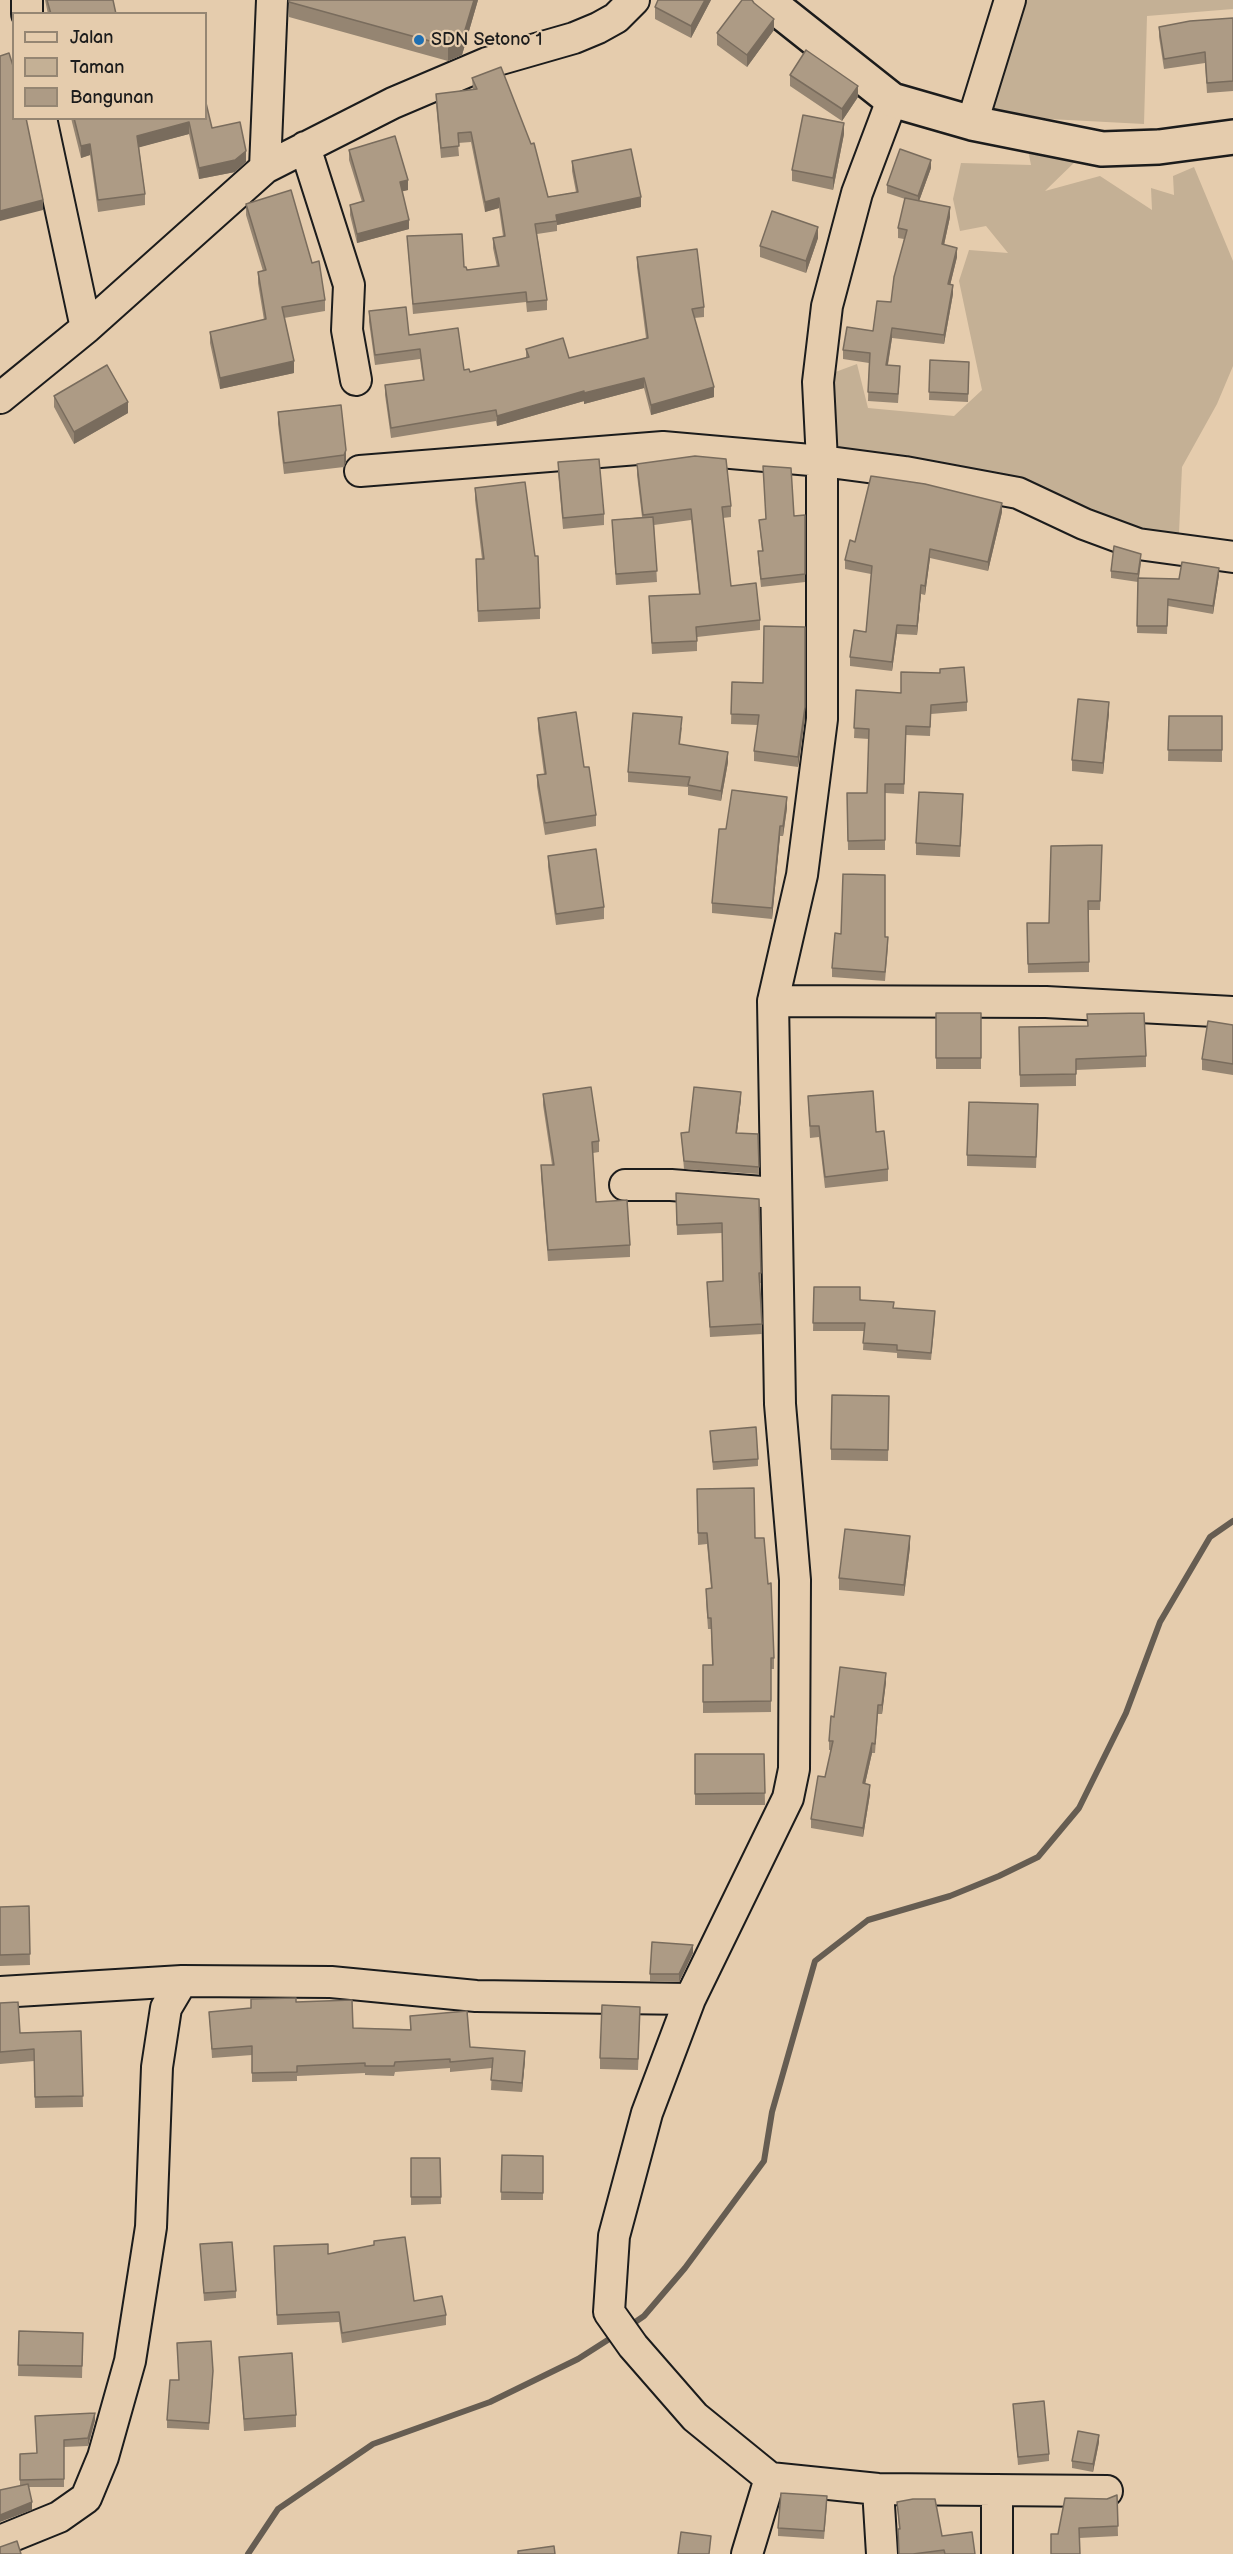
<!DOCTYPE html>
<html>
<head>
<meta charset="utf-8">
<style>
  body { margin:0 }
  #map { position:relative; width:1233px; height:2554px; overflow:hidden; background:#e5ccad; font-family:"Balsamiq Sans",sans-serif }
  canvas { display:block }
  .legend { position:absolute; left:12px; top:12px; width:195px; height:108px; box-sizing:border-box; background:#e5ccad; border:2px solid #958673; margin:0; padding:8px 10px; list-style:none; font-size:18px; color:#1c1c1c }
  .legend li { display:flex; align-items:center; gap:12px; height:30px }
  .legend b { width:30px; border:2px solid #958673 }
</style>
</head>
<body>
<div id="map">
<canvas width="1233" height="2554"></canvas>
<ul class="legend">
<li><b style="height:8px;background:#e5ccad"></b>Jalan</li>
<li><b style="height:16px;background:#c4b095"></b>Taman</li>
<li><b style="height:16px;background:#ad9b85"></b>Bangunan</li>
</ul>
</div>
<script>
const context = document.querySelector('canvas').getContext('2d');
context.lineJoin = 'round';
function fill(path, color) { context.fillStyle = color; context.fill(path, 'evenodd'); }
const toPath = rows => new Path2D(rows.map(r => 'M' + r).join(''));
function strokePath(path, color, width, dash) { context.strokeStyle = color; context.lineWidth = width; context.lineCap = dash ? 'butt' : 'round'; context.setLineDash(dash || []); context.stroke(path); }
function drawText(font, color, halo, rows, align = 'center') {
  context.font = font + ' "Balsamiq Sans",sans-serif'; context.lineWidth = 4.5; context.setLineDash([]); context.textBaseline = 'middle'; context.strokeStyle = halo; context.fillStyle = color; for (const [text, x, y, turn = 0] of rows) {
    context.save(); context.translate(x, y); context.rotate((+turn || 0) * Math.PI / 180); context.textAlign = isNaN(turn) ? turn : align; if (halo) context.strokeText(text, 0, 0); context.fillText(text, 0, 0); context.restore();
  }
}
fill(toPath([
  [1016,0,1233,0,1233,9,1147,16,1144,124,1049,119,986,107],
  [1027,145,1081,156,1045,191,1100,176,1152,210,1151,188,1174,195,1173,176,1194,167,1233,261,1233,366,1217,404,1182,467,1179,533,1138,544,1018,493,822,461,830,374,857,364,868,408,954,416,982,390,959,281,969,250,1008,253,986,226,960,231,953,199,961,163,1031,165]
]), '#c4b095');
strokePath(toPath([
  [628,2327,644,2316,685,2268,764,2161,772,2112,815,1961,868,1920,950,1896,999,1876,1038,1857,1079,1808,1126,1713,1160,1622,1210,1537,1233,1521],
  [248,2554,278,2509,373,2444,490,2402,578,2359,614,2336]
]), '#665d52', 6);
const minor = toPath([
  [27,0,27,14],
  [41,118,86,328],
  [972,123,1010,0],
  [305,147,349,285,347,330,356,380],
  [265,168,272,0],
  [0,398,86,328,265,168,393,103,487,63,574,38,598,28,616,18,634,0],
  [360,471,663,447,822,461,905,472,1018,493,1084,524,1138,544,1233,557],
  [773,1001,1046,1002,1233,1012],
  [625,1185,671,1185,776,1193],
  [0,1992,182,1981,331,1982,476,1996,690,1999],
  [770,2478,878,2489,1107,2491],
  [878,2489,882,2554],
  [0,2541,59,2517,86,2498,103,2457,130,2361,151,2227,157,2067,166,2008,182,1981],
  [747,2554,770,2478,695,2417,633,2346,609,2312,614,2236,647,2113,690,1999,788,1798,794,1769,795,1580,780,1404,773,1001,802,875,822,719,822,461,818,382,827,306,857,193,892,100],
  [997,2554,997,2490]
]);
const major = toPath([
  [766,0,892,100,972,123,1102,149,1159,147,1233,137]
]);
strokePath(minor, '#1c1c1c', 34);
strokePath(major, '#1c1c1c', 38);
strokePath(minor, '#e5ccad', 30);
strokePath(major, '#e5ccad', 33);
fill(toPath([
  [45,0,113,0,116,14,48,14],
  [289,0,478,0,462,55,448,61,289,17],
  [711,0,691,38,655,19,655,7],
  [754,3,774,30,747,67,717,45,717,33],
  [1233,18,1233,91,1207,93,1205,63,1164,69,1159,37,1159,27],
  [790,75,858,97,842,121,790,86],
  [472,78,548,197,576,192,572,171,572,161,641,207,557,225,557,231,537,234,547,300,547,310,527,312,526,302,413,314,407,236,464,267,467,270,497,267,493,248,493,238,503,236,499,208,485,212,471,142,458,143,459,156,441,158,436,104,436,94,473,90],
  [71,118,206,118,212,128,246,162,235,172,199,179,189,134,139,147,145,194,145,205,98,212,90,155,81,158],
  [844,134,833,190,792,181,792,170],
  [349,150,408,190,402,191,409,229,357,243,350,215,350,205,362,202,349,160],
  [931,168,919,201,950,217,944,245,957,257,950,285,953,294,944,344,892,338,888,365,900,375,898,403,868,401,869,363,843,359,843,350,873,331,891,302,904,239,898,238,898,228,905,199,887,193,887,185],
  [246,204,312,263,325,300,325,311,284,318,294,373,220,389,210,343,210,332,264,320,258,283,258,272,263,271,246,215],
  [818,238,806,273,760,257,760,246],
  [637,257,704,307,704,317,694,318,714,397,651,415,644,388,584,404,584,401,497,426,496,421,391,438,385,395,385,385,423,380,420,359,375,365,369,322,369,311,409,335,464,370,470,372,526,358,526,349,569,358,646,338,637,267],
  [930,360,969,362,968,402,929,400],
  [54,396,128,413,74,444,54,407],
  [341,405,346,462,344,467,284,474,278,424,278,412],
  [558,462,604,514,604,525,563,529,558,473],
  [637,464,731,506,731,517,723,518,731,586,760,620,760,630,697,637,697,651,652,654,649,596,699,594,691,520,654,525,657,582,616,585,612,520,642,517,637,475],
  [475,488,540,608,540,619,478,622,476,570,482,559,475,500],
  [1002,512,988,571,930,558,925,595,921,594,917,635,897,634,892,671,850,666,850,657,866,632,871,574,845,569,845,560,855,542],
  [805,515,805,582,761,587,758,559,758,551,762,551,759,520],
  [1141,562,1139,578,1179,579,1219,575,1213,614,1168,606,1167,634,1137,633,1138,582,1111,578,1111,571],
  [732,682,805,718,798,767,754,761,754,751,758,725,731,724],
  [856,690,967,702,967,711,931,714,930,736,906,735,904,794,885,793,885,850,848,850,847,793,867,793,869,739,854,738],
  [1109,713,1103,774,1072,771,1072,760],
  [1169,716,1222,716,1222,762,1168,761],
  [538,718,584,767,596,815,596,826,545,835,537,786,537,775,544,774,538,729],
  [682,727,680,744,728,762,721,801,688,795,688,787,628,782,628,772],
  [963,806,960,857,916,855,916,843],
  [787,808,783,836,780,836,772,919,712,913,712,903,726,829],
  [1102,845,1100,910,1089,910,1089,972,1028,973,1027,923,1049,923],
  [548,856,604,907,604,919,556,925,548,867],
  [885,937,888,947,885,981,832,977,832,968],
  [936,1013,981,1013,981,1069,936,1069],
  [1233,1025,1233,1075,1202,1070,1202,1059],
  [1019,1027,1146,1056,1146,1067,1076,1070,1076,1086,1020,1087],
  [543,1094,599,1141,599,1152,593,1153,596,1202,630,1245,630,1257,548,1261,541,1177,541,1165,552,1165,543,1105],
  [808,1096,876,1132,888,1169,888,1181,825,1188,819,1137,810,1138],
  [741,1099,737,1133,758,1134,759,1174,684,1169,681,1133,689,1132],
  [1038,1115,1036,1168,967,1166,967,1155],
  [676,1193,759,1199,761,1283,759,1283,762,1334,710,1337,707,1282,723,1281,722,1233,677,1235],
  [814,1287,935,1319,931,1360,897,1358,897,1353,863,1350,864,1331,813,1331],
  [889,1396,888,1461,831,1460,831,1449],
  [710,1431,758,1459,758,1466,713,1470],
  [697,1489,755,1538,774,1658,774,1669,771,1669,771,1712,703,1713,703,1665,712,1665,711,1629,708,1629,706,1600,706,1589,711,1588,707,1544,698,1545],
  [910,1547,904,1596,839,1590,839,1578],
  [886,1682,882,1714,878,1714,875,1753,872,1753,865,1784,870,1794,863,1837,811,1828,811,1819,825,1777,831,1750,829,1750,829,1741,834,1717],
  [695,1754,764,1754,765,1805,695,1805],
  [29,1906,30,1965,0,1966,0,1907],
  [693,1953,679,1982,650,1981,650,1974],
  [296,2002,353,2028,410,2029,410,2016,470,2047,525,2060,522,2092,491,2090,492,2068,450,2072,450,2068,395,2072,394,2076,365,2075,365,2073,297,2076,297,2081,252,2082,252,2055,212,2058,209,2012,251,2008],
  [0,2003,20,2033,81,2031,83,2107,35,2108,34,2061,0,2064],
  [640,2018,638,2070,600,2069,600,2058],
  [502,2155,543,2156,543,2200,501,2200],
  [411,2158,440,2158,441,2204,411,2205],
  [200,2244,236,2291,236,2298,204,2301],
  [328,2254,414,2301,446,2315,446,2325,342,2343,339,2322,277,2325,274,2256],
  [19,2331,83,2333,82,2378,18,2376],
  [239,2357,296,2415,296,2427,244,2431],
  [213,2378,209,2430,167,2428,167,2420,178,2380],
  [1013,2404,1049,2454,1049,2461,1018,2465],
  [95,2420,88,2446,64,2447,64,2487,29,2487,32,2510,20,2486,20,2454,37,2453],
  [1099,2442,1093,2472,1072,2468,1072,2461],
  [1117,2495,1118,2536,1079,2538,1058,2534,1107,2499],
  [897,2502,942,2536,975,2554,899,2554,899,2529],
  [827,2504,824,2539,778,2536,778,2528]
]), '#958572');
fill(toPath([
  [474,0,478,0,462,55,448,61,448,46],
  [705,0,711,0,691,38,691,26],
  [774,19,774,30,747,67,747,55],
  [858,86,858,97,842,121,842,109],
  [189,122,189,134,137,148,137,136],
  [844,123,844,134,833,190,833,178],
  [90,144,90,155,81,158,81,146],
  [246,151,246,162,235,172,199,179,199,168],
  [931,160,931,168,918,204,918,196],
  [408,180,408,190,400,192,400,182],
  [641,197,641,207,557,225,556,215],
  [499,198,499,208,485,212,485,202],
  [43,200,43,210,0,221,0,211],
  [950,207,950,217,942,254,942,244],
  [409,220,409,229,357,243,357,234],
  [818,227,818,238,806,273,806,261],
  [957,248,957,257,948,294,948,284],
  [953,285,953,294,944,344,944,335],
  [892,328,892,338,886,375,886,365],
  [294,361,294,373,220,389,220,378],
  [644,378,644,388,584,404,584,393],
  [714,387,714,397,651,415,651,405],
  [584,391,584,401,497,426,497,416],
  [128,402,128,413,74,444,74,432],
  [346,450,346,462,344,467,344,455],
  [1002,503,1002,512,988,571,988,562],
  [930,549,930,558,925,595,925,586],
  [1141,554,1141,562,1138,582,1138,574],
  [1219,568,1219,575,1213,614,1213,606],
  [921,585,921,594,917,635,917,626],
  [897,625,897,634,892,671,892,662],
  [1109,702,1109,713,1103,774,1103,763],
  [805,707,805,718,798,767,798,757],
  [728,752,728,762,721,801,721,791],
  [787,797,787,808,783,836,783,826],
  [780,826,780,836,772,919,772,908],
  [741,1092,741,1099,736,1140,736,1133],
  [910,1536,910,1547,904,1596,904,1585],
  [886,1673,886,1682,882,1714,882,1705],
  [872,1743,872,1753,863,1793,863,1783],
  [870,1785,870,1794,863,1837,863,1828],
  [693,1945,693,1953,679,1982,679,1974],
  [525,2051,525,2060,522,2092,522,2083],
  [95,2413,95,2420,88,2446,88,2438],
  [1099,2435,1099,2442,1093,2472,1093,2464],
  [32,2502,32,2510,0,2522,0,2515]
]), '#796c5d');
const building = toPath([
  [47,0,113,0,116,14,51,14,47,0],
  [289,0,474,0,462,40,448,46,289,2,289,0],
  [658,0,705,0,691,26,655,7,658,0],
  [742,0,752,0,754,3,774,19,747,55,717,33,742,0],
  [1233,18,1233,81,1207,83,1205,52,1164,59,1159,27,1190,21,1233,18],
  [806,50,858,86,842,109,790,75,806,50],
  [9,53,14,69,14,118,26,118,43,200,0,211,0,56,9,53],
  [501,67,531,144,534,143,548,197,578,192,572,161,631,149,641,197,556,215,557,221,535,224,547,300,527,302,526,292,413,304,407,236,462,234,464,267,466,267,467,270,499,266,493,238,505,236,499,198,485,202,471,132,458,133,459,146,441,148,436,94,477,89,472,78,501,67],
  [206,103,212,128,240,122,246,151,235,160,199,168,189,122,137,136,145,194,98,200,90,144,81,146,74,118,206,118,206,103],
  [803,115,844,123,833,178,792,170,803,115],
  [395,136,408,180,400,182,409,220,357,234,350,205,364,201,349,150,395,136],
  [900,149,931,160,918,196,887,185,900,149],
  [291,190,312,263,319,261,325,300,282,307,294,361,220,378,210,332,266,319,258,272,266,270,246,204,291,190],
  [905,198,950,207,942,244,957,248,948,284,953,285,944,335,892,328,886,365,900,366,898,394,868,392,870,353,843,350,847,327,873,331,877,301,891,302,894,277,907,230,898,228,905,198],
  [772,211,818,227,806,261,760,246,772,211],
  [697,249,704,307,692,309,714,387,651,405,644,378,584,393,584,391,497,416,496,410,391,428,385,385,424,380,420,349,375,355,369,311,406,307,409,335,458,328,464,370,469,369,470,372,529,357,526,349,563,338,569,358,648,338,637,257,697,249],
  [930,360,969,362,968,394,929,392,930,360],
  [107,365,128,402,74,432,54,396,107,365],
  [341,405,346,450,344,455,284,463,278,412,341,405],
  [695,456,726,459,731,506,722,507,731,586,756,583,760,620,696,627,697,641,652,643,649,596,700,594,691,509,643,515,637,464,695,456],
  [599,459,604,514,563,518,558,462,599,459],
  [763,466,791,468,794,516,805,515,805,574,761,579,758,551,763,551,759,520,766,519,763,466],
  [871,476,925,484,1002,503,988,562,930,549,925,586,921,585,917,626,897,625,892,662,850,657,854,630,866,632,872,566,845,560,850,540,855,542,871,476],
  [525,482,535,556,538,556,540,608,478,611,476,559,484,559,475,488,525,482],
  [653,517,657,571,616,574,612,520,653,517],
  [1114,546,1141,554,1138,574,1111,571,1114,546],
  [1182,562,1219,568,1213,606,1168,599,1167,626,1137,626,1138,578,1179,579,1182,562],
  [764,626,805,627,805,707,798,757,754,751,759,715,731,714,732,682,763,683,764,626],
  [964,667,967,702,931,705,930,727,906,726,904,784,885,784,885,840,848,841,847,793,867,793,869,729,854,728,856,690,901,693,901,672,940,673,940,669,964,667],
  [1078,699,1109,702,1103,763,1072,760,1078,699],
  [576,712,584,767,589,767,596,815,545,823,537,775,546,774,538,718,576,712],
  [633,713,682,717,679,744,728,752,721,791,688,785,690,777,628,772,633,713],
  [1169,716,1222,716,1222,750,1168,750,1169,716],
  [732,790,787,797,783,826,780,826,772,908,712,903,719,829,726,829,732,790],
  [919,792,963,794,960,846,916,843,919,792],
  [1102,845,1100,901,1088,901,1089,962,1028,964,1027,923,1049,923,1051,846,1102,845],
  [596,849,604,907,556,914,548,856,596,849],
  [843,874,885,875,885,937,888,937,885,972,832,968,835,933,841,934,843,874],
  [936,1013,981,1013,981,1058,936,1058,936,1013],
  [1144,1013,1146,1056,1076,1059,1076,1074,1020,1075,1019,1027,1088,1026,1087,1014,1144,1013],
  [1208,1021,1233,1025,1233,1064,1202,1059,1208,1021],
  [591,1087,599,1141,592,1142,596,1202,627,1200,630,1245,548,1250,541,1165,554,1165,543,1094,591,1087],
  [694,1087,741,1092,736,1133,758,1134,759,1167,684,1161,681,1133,689,1132,694,1087],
  [873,1091,876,1132,884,1131,888,1169,825,1177,819,1126,810,1126,808,1096,873,1091],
  [969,1102,1038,1104,1036,1157,967,1155,969,1102],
  [676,1193,759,1199,761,1273,759,1273,762,1324,710,1327,707,1282,723,1281,722,1223,677,1225,676,1193],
  [814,1287,860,1287,860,1300,894,1302,893,1308,935,1311,931,1353,897,1350,897,1345,863,1343,865,1323,813,1323,814,1287],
  [832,1395,889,1396,888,1450,831,1449,832,1395],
  [756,1427,758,1459,713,1462,710,1431,756,1427],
  [754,1488,755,1538,764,1538,768,1584,771,1583,774,1658,771,1658,771,1701,703,1702,703,1665,713,1665,711,1618,708,1618,706,1589,712,1588,707,1533,698,1533,697,1489,754,1488],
  [845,1529,910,1536,904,1585,839,1578,845,1529],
  [840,1667,886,1673,882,1705,878,1705,875,1744,872,1743,863,1783,870,1785,863,1828,811,1819,818,1776,825,1777,833,1741,829,1741,831,1716,834,1717,840,1667],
  [695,1754,764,1754,765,1793,695,1794,695,1754],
  [29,1906,30,1954,0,1955,0,1907,29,1906],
  [652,1942,693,1945,679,1974,650,1974,652,1942],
  [296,1998,296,2002,352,2000,353,2028,411,2030,410,2016,467,2011,470,2047,525,2051,522,2083,491,2080,493,2058,450,2062,450,2059,395,2062,394,2066,365,2066,365,2063,297,2066,297,2072,252,2073,252,2046,212,2049,209,2012,251,2008,251,1999,296,1998],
  [18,2002,20,2033,81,2031,83,2096,35,2097,34,2049,0,2052,0,2003,18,2002],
  [602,2005,640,2007,638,2059,600,2058,602,2005],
  [502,2155,543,2156,543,2193,501,2192,502,2155],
  [411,2158,440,2158,441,2197,411,2197,411,2158],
  [405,2237,414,2301,442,2296,446,2315,342,2333,339,2312,277,2315,274,2246,328,2244,328,2254,374,2245,374,2241,405,2237],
  [232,2242,236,2291,204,2293,200,2244,232,2242],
  [19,2331,83,2333,82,2366,18,2365,19,2331],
  [211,2341,213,2371,209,2423,167,2420,170,2380,179,2380,177,2343,211,2341],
  [292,2353,296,2415,244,2419,239,2357,292,2353],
  [1044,2401,1049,2454,1018,2457,1013,2404,1044,2401],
  [95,2413,88,2438,64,2440,64,2479,20,2480,20,2454,37,2453,35,2416,95,2413],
  [1078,2431,1099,2435,1093,2464,1072,2461,1078,2431],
  [28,2484,32,2502,0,2515,0,2490,28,2484],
  [781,2493,827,2496,824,2531,778,2528,781,2493],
  [1117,2495,1118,2526,1079,2528,1080,2554,1051,2554,1051,2534,1058,2534,1065,2498,1107,2499,1117,2495],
  [913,2499,935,2499,942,2536,972,2532,975,2554,945,2554,944,2550,913,2554,899,2554,898,2529,900,2529,897,2502,913,2499],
  [681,2532,711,2536,709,2554,678,2554,681,2532],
  [17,2541,21,2554,0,2554,0,2547,17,2541],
  [554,2546,555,2554,518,2554,518,2551,554,2546]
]);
fill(building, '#ad9b85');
strokePath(building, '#796c5d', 1.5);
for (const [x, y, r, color] of [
  [419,40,6,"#1f6fb2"]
]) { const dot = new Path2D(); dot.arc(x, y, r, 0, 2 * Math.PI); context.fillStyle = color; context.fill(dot); strokePath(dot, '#e5ccad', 2); }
drawText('18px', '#1c1c1c', '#e5ccad', [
  ["SDN Setono 1",431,40]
], 'left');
</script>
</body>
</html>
